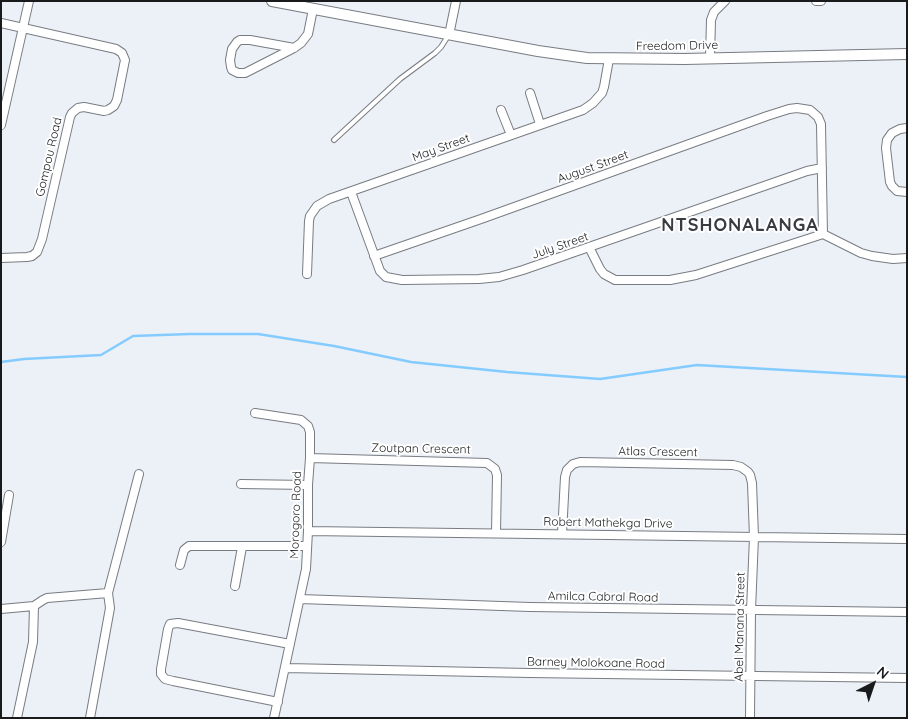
<!DOCTYPE html>
<html>
<head>
<meta charset="utf-8">
<style>
  body { margin:0 }
  #map { position:relative; width:908px; height:719px; overflow:hidden; background:#ecf0f7; font-family:Quicksand,sans-serif }
  canvas { display:block }
  .frame { position:absolute; inset:0; border:2px solid #181a1c; pointer-events:none }
  .north { position:absolute; left:848px; top:659px; width:50px; height:50px; -webkit-text-stroke:4px #fff; paint-order:stroke; rotate:41deg; font-size:14px; font-weight:700; line-height:20px; text-align:center; color:#181a1c }
  .north::after { content:''; display:block; margin:auto; width:18px; height:22px; background:#181a1c; clip-path:polygon(50% 0,100% 100%,50% 72%,0 100%) }
</style>
</head>
<body>
<div id="map">
<canvas width="908" height="719"></canvas>
<div class="frame"></div>
<div class="north">N</div>
</div>
<script>
const context = document.querySelector('canvas').getContext('2d');
context.lineJoin = 'round';
const toPath = rows => new Path2D(rows.map(r => 'M' + r).join(''));
function strokePath(path, color, width, dash) { context.strokeStyle = color; context.lineWidth = width; context.lineCap = dash ? 'butt' : 'round'; context.setLineDash(dash || []); context.stroke(path); }
function drawText(font, color, halo, rows, align = 'center') {
  context.font = font + ' Quicksand,sans-serif'; context.lineWidth = 4; context.setLineDash([]); context.textBaseline = 'middle'; context.strokeStyle = halo; context.fillStyle = color; for (const [text, x, y, turn = 0] of rows) {
    context.save(); context.translate(x, y); context.rotate((+turn || 0) * Math.PI / 180); context.textAlign = isNaN(turn) ? turn : align; if (halo) context.strokeText(text, 0, 0); context.fillText(text, 0, 0); context.restore();
  }
}
strokePath(toPath([
  [1,362,24,359,101,355,133,336,190,334,258,334,334,346,411,362,507,372,600,379,697,365,907,377]
]), '#84ccff', 2.5);
const service = toPath([
  [334,140,400,79,435,53,441,47,448,36]
]);
const minor = toPath([
  [816,1,821,1],
  [1,23,116,49,122,53,125,60,117,100,114,106,108,110,104,111,84,107,78,108,72,113,70,117,42,239,37,252,32,256,27,257,1,258],
  [449,35,456,1],
  [294,48,250,40,240,40,237,42,232,49,230,60,231,67,232,70,238,73,245,73,294,48,301,43,308,34,313,9],
  [710,58,711,20,714,12,725,1],
  [530,93,540,124],
  [501,110,511,135],
  [1,125,29,1],
  [907,128,900,129,892,133,887,140,886,148,890,182,892,186,897,191,907,192],
  [351,192,380,271,386,277,402,280,479,279,499,277,523,270,790,177,807,171,822,168],
  [589,247,600,269,604,274,615,280,670,280,696,275,823,234,861,253,872,256,893,259,907,258],
  [374,256,481,219,767,116,789,109,797,108,810,110,818,117,821,124,823,234],
  [307,274,309,221,310,216,317,206,329,199,583,110,593,103,602,93,604,87,609,59],
  [255,413,301,420,308,426,310,432,310,458,308,485,308,531,306,569,274,718],
  [310,458,487,463,495,469,497,475,496,533],
  [241,484,308,485],
  [308,531,907,539],
  [562,534,565,477,567,470,573,464,580,462,733,465,741,467,748,472,750,475,752,483,754,537,751,610,750,718],
  [1,542,9,495],
  [180,565,184,550,189,546,307,546],
  [235,586,242,547],
  [300,599,530,607,907,612],
  [34,606,43,600,47,598,108,593],
  [1,609,34,606,33,642,17,718],
  [286,668,529,673,907,678],
  [278,702,173,681,165,679,161,674,161,669,168,629,170,624,178,623,290,644],
  [90,718,110,608,108,593,139,474]
]);
const tertiary = toPath([
  [272,1,538,51,587,58,685,59,907,54]
]);
strokePath(service, '#787c82', 6);
strokePath(minor, '#787c82', 10);
strokePath(tertiary, '#787c82', 12);
strokePath(service, '#fff', 4);
strokePath(minor, '#fff', 8);
strokePath(tertiary, '#fff', 10);
drawText('12px', '#181a1c', '#fff', [
  ["Freedom Drive",677,46,-1],
  ["May Street",441,148,-20],
  ["Gompou Road",49,157,-77],
  ["August Street",593,167,-20],
  ["July Street",560,246,-19],
  ["Zoutpan Crescent",421,449,1],
  ["Atlas Crescent",658,452,1],
  ["Morogoro Road",296,515,-88],
  ["Robert Mathekga Drive",608,523,1],
  ["Amilca Cabral Road",603,597,1],
  ["Abel Manana Street",740,627,-89],
  ["Barney Molokoane Road",596,663,1]
]);
context.letterSpacing = '1px';
drawText('bold 18px', '#383b40', '#fff', [
  ["NTSHONALANGA",740,226]
]);
context.letterSpacing = '0px';
</script>
</body>
</html>
